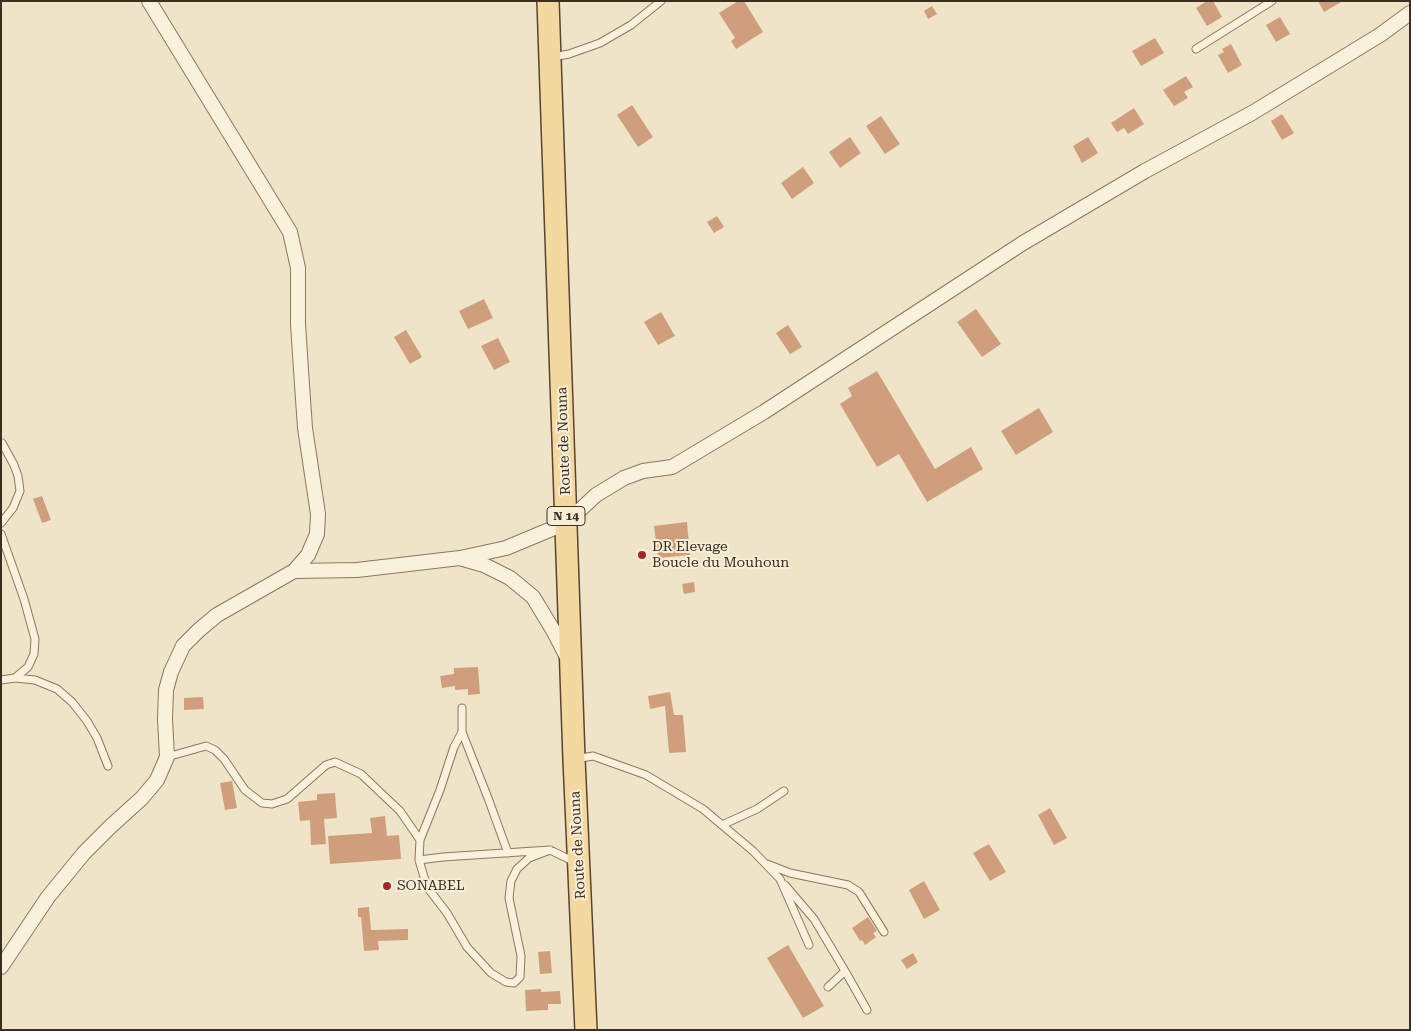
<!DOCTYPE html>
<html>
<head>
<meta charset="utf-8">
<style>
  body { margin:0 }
  #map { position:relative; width:1411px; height:1031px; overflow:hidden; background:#f0e4c8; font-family:"Roboto Serif",serif }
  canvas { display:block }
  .frame { position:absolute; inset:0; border:2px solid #3d2e20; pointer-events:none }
</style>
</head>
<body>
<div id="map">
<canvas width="1411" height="1031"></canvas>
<div class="frame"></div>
</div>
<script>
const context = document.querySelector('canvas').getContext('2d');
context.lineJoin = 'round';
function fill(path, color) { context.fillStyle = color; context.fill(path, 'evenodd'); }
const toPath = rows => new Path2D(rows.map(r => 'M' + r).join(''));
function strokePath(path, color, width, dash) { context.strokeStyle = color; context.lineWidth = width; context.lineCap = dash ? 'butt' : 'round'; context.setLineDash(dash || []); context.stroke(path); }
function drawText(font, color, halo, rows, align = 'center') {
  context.font = font + ' "Roboto Serif",serif'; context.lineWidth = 4; context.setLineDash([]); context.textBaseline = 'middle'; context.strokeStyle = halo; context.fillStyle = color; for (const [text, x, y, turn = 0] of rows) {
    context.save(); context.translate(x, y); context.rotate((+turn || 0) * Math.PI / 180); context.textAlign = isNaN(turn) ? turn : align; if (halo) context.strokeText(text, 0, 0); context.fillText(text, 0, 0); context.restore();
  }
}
fill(toPath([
  [738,1,744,1,763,32,736,49,731,41,735,38,719,13],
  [1207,1,1213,1,1222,17,1207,26,1196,8],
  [1318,1,1343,1,1324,12],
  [932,6,937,14,928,19,924,11],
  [1280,17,1290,34,1276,42,1266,25],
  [1155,38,1164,53,1141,66,1132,51],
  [1231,44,1242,65,1228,73,1218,55,1224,52,1222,49],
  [1186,76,1193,87,1184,92,1188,98,1174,106,1163,90],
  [632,105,653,137,638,147,617,115],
  [1134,108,1144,124,1128,134,1124,128,1117,132,1111,123],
  [1282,114,1294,133,1282,140,1271,121],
  [881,116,900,144,885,154,866,126],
  [850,137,861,153,840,168,829,152],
  [1088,137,1098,153,1082,163,1073,146],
  [803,167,814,183,792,199,781,183],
  [717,216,724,227,714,233,707,222],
  [484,299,493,318,468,329,459,311],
  [976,309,1001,344,982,357,957,322],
  [661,312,675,336,658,345,644,322],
  [788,325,802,347,790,354,776,333],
  [406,330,422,357,410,364,394,337],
  [498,338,510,362,494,370,481,346],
  [877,371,935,469,971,447,983,469,927,502,899,454,877,467,840,404,852,396,848,388],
  [1039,408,1053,432,1016,455,1001,431],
  [42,496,51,520,42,523,33,499],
  [687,522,690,555,658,558,654,526],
  [694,582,695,592,684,594,682,584],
  [478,667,480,694,468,695,468,689,455,690,455,686,442,688,440,676,454,674,454,668],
  [670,692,674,715,683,715,686,752,669,753,665,706,650,709,648,696],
  [203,697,204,709,184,710,184,698],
  [232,781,237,808,225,810,220,783],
  [335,793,337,818,324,819,326,844,311,845,310,820,300,821,298,802,317,800,317,794],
  [1050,808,1067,838,1054,845,1038,815],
  [385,816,387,836,399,835,401,859,330,864,328,836,372,833,370,818],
  [989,844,1006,872,990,881,973,853],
  [924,881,940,910,924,919,909,890],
  [369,907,371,930,408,929,408,940,378,941,379,950,364,951,361,917,358,917,358,908],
  [868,917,877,931,873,933,876,937,865,945,862,940,860,941,852,928],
  [788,945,824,1006,803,1018,767,958],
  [550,951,552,973,540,974,538,952],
  [913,953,918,962,907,969,901,960],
  [541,989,541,992,560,991,561,1004,548,1004,548,1010,526,1011,525,990]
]), '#cf9f7d');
const lane = toPath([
  [1196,49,1272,1],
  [552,57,569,54,600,43,631,25,661,1],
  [1,523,13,508,20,491,18,476,14,465,2,443],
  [1,534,24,599,35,639,34,654,28,667,15,678,1,680],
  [15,678,35,680,57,689,72,702,87,721,97,738,108,766],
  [462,708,462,732,488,798,508,853],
  [167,757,206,746,215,750,224,759,245,790,262,803,272,804,287,799,326,765,335,762,361,774,400,811,420,840,419,860],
  [575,759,593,756,646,775,703,809,722,825,757,809,784,791],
  [722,825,753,851,780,879,809,945],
  [420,840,440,790,454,747,462,732],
  [550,850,529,858,517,869,511,881,509,898,521,956,520,977,514,983,506,982,491,973,467,947,447,913,427,887,419,860,443,857,550,850,575,862],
  [767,864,790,873,848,885,859,892,884,932],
  [785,885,814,919,845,971,828,987],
  [845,971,867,1010]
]);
const street = toPath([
  [463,559,484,565,510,578,533,597,553,630,568,659],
  [294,571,357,570,460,558,506,548,566,523,596,495,624,478,643,471,672,467,764,412,1023,243,1145,171,1252,113,1380,35,1410,13],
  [1,967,48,897,84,853,111,826,142,798,157,780,167,757,165,719,166,690,171,672,183,646,199,630,217,615,294,571,308,555,317,534,318,514,305,428,301,370,298,324,298,268,290,232,149,1]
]);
const primary = toPath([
  [548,1,574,759,586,1030]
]);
strokePath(lane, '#8d765c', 9);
strokePath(street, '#8d765c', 16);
strokePath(primary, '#5b4430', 24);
strokePath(lane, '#faf1dc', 7);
strokePath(street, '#faf1dc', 14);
strokePath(primary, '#f3d9a0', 21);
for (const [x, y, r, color] of [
  [642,555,5,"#9e2a2b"],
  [387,886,5,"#9e2a2b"]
]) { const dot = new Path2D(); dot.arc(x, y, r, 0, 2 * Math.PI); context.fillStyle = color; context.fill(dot); strokePath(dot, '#f7eed8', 2); }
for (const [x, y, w] of [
  [566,516,38]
]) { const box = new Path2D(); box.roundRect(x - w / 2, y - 9.5, w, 19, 4); context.fillStyle = '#f7eed8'; context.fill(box); strokePath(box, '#3d2e20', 1); }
drawText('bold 12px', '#3d2e20', null, [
  ["N 14",566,516]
]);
drawText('14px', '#3d2e20', '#f7eed8', [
  ["Route de Nouna",564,441,-92],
  ["Route de Nouna",578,845,-93]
]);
drawText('14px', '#3d2e20', '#f7eed8', [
  ["DR Elevage",652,547],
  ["Boucle du Mouhoun",652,563],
  ["SONABEL",397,886]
], 'left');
</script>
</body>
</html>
